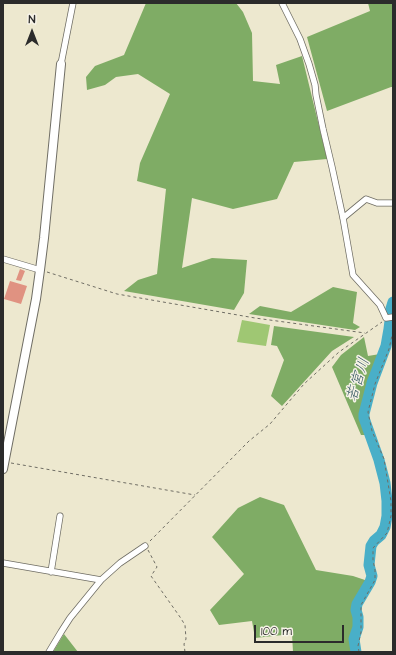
<!DOCTYPE html>
<html>
<head>
<meta charset="utf-8">
<style>
  body { margin:0 }
  #map { position:relative; width:396px; height:655px; overflow:hidden; background:#ede8cf; font-family:"Architects Daughter",sans-serif }
  canvas { display:block }
  .frame { position:absolute; inset:0; border:4px solid #2b2b2b; pointer-events:none }
  .north { position:absolute; left:12px; top:12px; width:40px; height:40px; -webkit-text-stroke:3px #f7f3e8; paint-order:stroke; rotate:0deg; font-size:11px; font-weight:700; line-height:16px; text-align:center; color:#2b2b2b }
  .north::after { content:''; display:block; margin:auto; width:14px; height:18px; background:#2b2b2b; clip-path:polygon(50% 0,100% 100%,50% 72%,0 100%) }
  .scale { position:absolute; left:254px; top:625px; width:90px; height:18px; box-sizing:border-box; border:2px solid #2b2b2b; border-top:0; padding-left:5px; font-size:12px; line-height:14px; white-space:nowrap; color:#2b2b2b; -webkit-text-stroke:3px #f7f3e8; paint-order:stroke }
</style>
</head>
<body>
<div id="map">
<canvas width="396" height="655"></canvas>
<div class="frame"></div>
<div class="north">N</div>
<div class="scale">100 m</div>
</div>
<script>
const context = document.querySelector('canvas').getContext('2d');
context.lineJoin = 'round';
function fill(path, color) { context.fillStyle = color; context.fill(path, 'evenodd'); }
const toPath = rows => new Path2D(rows.map(r => 'M' + r).join(''));
function strokePath(path, color, width, dash) { context.strokeStyle = color; context.lineWidth = width; context.lineCap = dash ? 'butt' : 'round'; context.setLineDash(dash || []); context.stroke(path); }
function drawText(font, color, halo, rows, align = 'center') {
  context.font = font + ' "Architects Daughter","Klee One",sans-serif'; context.lineWidth = 3; context.setLineDash([]); context.textBaseline = 'middle'; context.strokeStyle = halo; context.fillStyle = color; for (const [text, x, y, turn = 0] of rows) {
    context.save(); context.translate(x, y); context.rotate((+turn || 0) * Math.PI / 180); context.textAlign = isNaN(turn) ? turn : align; if (halo) context.strokeText(text, 0, 0); context.fillText(text, 0, 0); context.restore();
  }
}
fill(toPath([
  [242,320,270,325,266,346,237,342]
]), '#9fc773');
fill(toPath([
  [146,3,236,3,243,12,252,33,253,81,280,84,276,65,302,56,327,159,294,162,277,199,233,209,192,198,182,268,212,258,247,260,244,293,234,310,124,291,138,280,157,274,166,189,137,181,140,163,170,94,138,74,116,77,105,85,87,90,86,77,95,66,124,55],
  [368,3,393,3,393,87,391,87,327,111,307,37,370,11],
  [333,287,357,292,353,323,360,327,355,330,249,314,260,306,291,312],
  [274,326,354,337,332,351,282,406,271,396,284,360,277,346,271,345],
  [364,337,368,356,380,354,361,406,361,416,367,435,361,435,332,367,341,355],
  [260,497,284,505,316,570,353,576,368,581,355,602,353,610,355,617,356,624,355,630,352,640,354,652,293,652,292,634,255,638,252,621,219,625,210,610,244,574,212,537,238,508],
  [64,634,78,652,53,652]
]), '#7fac65');
strokePath(toPath([
  [389,315,393,302],
  [356,652,354,639,358,627,358,617,356,610,357,604,370,582,372,576,369,565,371,546,374,541,381,535,385,527,387,516,387,501,385,483,379,460,364,418,364,414,372,383,386,346,389,329,390,321]
]), '#49afc8', 11);
fill(toPath([
  [20,269,25,271,21,281,16,280],
  [10,281,27,286,21,304,4,299]
]), '#e09281');
const street = toPath([
  [282,3,300,39,309,64,315,85,316,95,323,129,332,167,343,218,353,275,380,305,386,318,393,317],
  [61,64,73,3],
  [343,218,366,199,377,203,393,203],
  [3,259,40,270],
  [3,563,101,580],
  [51,572,60,516],
  [49,652,61,632,70,618,101,580,120,563,145,546]
]);
const secondary = toPath([
  [3,469,36,299,40,270,44,238,61,64]
]);
strokePath(street, '#6f6d64', 7);
strokePath(secondary, '#6f6d64', 10);
strokePath(toPath([
  [47,272,117,294,255,318,365,333],
  [11,463,195,495],
  [150,541,249,441,270,424,304,384,339,352,382,322],
  [148,550,157,567,151,576,180,617,185,625,186,639,184,644,185,652],
  [359,652,358,646,361,632,361,605,375,580,375,570,373,560,373,548,387,533,391,516,391,501,384,459,372,431,368,412,375,384,389,349,393,331]
]), '#6f6d64', 1, [3, 3]);
strokePath(street, '#fff', 5.5);
strokePath(secondary, '#fff', 8);
drawText('italic 15px', '#365962', '#f7f3e8', [
  ["若宮川",359,380,-72]
]);
</script>
</body>
</html>
